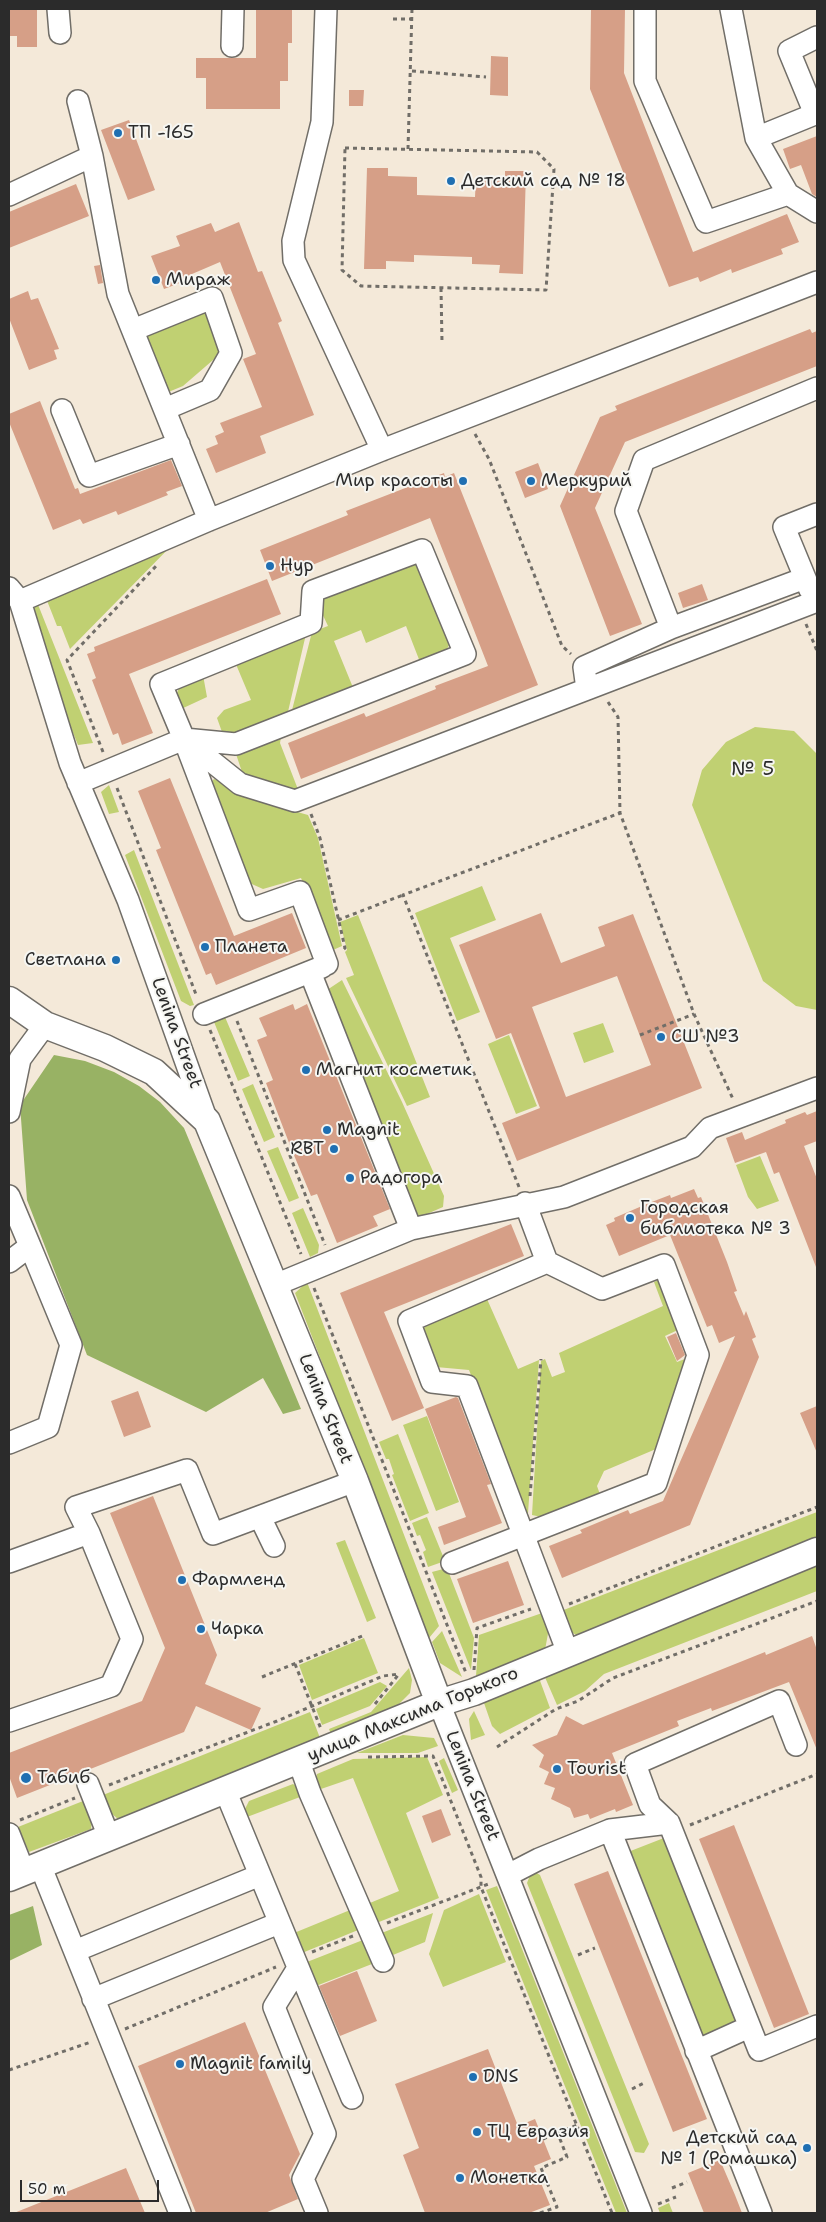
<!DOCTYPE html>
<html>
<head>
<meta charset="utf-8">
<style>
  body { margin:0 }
  #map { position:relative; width:826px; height:2222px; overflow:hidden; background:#f4e9d9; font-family:"Shantell Sans",sans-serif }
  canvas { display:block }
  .frame { position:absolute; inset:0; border:10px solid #2b2b2b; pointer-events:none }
  .scale { position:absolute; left:20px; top:2180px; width:139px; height:22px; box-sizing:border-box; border:2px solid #2b2b2b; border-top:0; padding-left:6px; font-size:15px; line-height:18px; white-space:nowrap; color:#2b2b2b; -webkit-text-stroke:4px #f6f6f2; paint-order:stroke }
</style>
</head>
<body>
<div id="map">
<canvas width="826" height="2222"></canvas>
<div class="frame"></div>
<div class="scale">50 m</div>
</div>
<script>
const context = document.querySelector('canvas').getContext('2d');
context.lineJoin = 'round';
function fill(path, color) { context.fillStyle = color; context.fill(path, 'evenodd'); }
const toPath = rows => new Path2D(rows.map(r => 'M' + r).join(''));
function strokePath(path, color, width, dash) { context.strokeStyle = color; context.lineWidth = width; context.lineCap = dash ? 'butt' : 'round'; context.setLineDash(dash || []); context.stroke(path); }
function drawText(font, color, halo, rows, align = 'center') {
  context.font = font + ' "Shantell Sans",sans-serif'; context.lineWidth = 4; context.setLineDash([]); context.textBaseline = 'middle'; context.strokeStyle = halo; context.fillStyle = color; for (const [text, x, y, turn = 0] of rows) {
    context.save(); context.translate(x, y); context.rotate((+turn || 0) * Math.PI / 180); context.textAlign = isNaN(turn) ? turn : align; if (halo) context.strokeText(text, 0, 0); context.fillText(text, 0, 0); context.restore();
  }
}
fill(toPath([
  [202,307,213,312,220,354,183,386,166,393,144,340,150,329],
  [175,542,70,649,61,626,57,626,44,593],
  [407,561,419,565,452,639,447,649,420,662,406,626,366,643,361,630,334,641,354,690,291,714,312,632,328,626,320,609,323,593],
  [37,602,93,743,78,745,28,622,31,604],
  [306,634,287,716,238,735,228,735,222,732,217,718,224,710,251,700,235,662],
  [203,675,207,697,179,710,175,698,181,683],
  [755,727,794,731,817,754,817,1010,796,1006,763,981,692,805,702,770,726,742],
  [282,731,280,743,299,792,244,778,236,754],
  [214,779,269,804,308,815,318,838,342,946,333,950,327,942,301,878,263,889,245,881,207,787],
  [109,785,119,812,109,814,101,792],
  [134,850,194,1005,190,1006,181,1001,125,855],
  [482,886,496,920,450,938,480,1012,457,1021,415,913],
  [358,915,430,1097,407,1106,346,978,354,975,345,952,347,950,340,922],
  [342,980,402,1102,444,1196,443,1207,413,1220,324,992],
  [225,1017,250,1076,238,1081,214,1022],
  [603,1023,614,1052,584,1063,573,1033],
  [509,1035,537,1106,516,1114,488,1044],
  [253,1084,275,1137,264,1142,242,1089],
  [278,1147,299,1198,289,1202,267,1151],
  [760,1156,779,1201,757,1209,748,1197,736,1165],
  [303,1208,319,1245,318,1253,310,1257,292,1213],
  [661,1279,680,1329,665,1336,677,1362,690,1357,687,1375,656,1449,604,1471,597,1486,602,1500,546,1518,532,1515,541,1361,545,1359,552,1377,565,1372,559,1353,663,1306,654,1282],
  [307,1282,439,1626,429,1638,295,1293],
  [487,1299,518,1369,539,1360,528,1513,526,1514,469,1370,436,1367,421,1334,427,1323],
  [427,1416,459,1502,436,1511,403,1425],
  [398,1434,429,1513,410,1521,392,1475,394,1474,389,1459,386,1459,379,1442],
  [817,1512,817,1541,580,1637,569,1631,561,1611],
  [427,1517,445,1561,428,1567,423,1552,426,1550,420,1535,417,1536,412,1523],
  [345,1540,376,1618,367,1622,336,1543],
  [817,1565,817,1591,604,1674,585,1691,557,1705,544,1675],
  [447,1568,474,1638,471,1670,432,1572],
  [545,1612,549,1628,545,1650,476,1676,479,1635],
  [442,1631,462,1677,440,1663,432,1642],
  [364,1638,378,1673,312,1700,299,1665],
  [409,1668,412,1680,410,1693,394,1709,331,1734,329,1729,371,1712],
  [539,1678,550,1708,500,1734,492,1726,484,1703,498,1694],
  [380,1682,387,1686,370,1706,322,1725,316,1709],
  [474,1711,485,1735,471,1740,469,1719],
  [310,1712,320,1738,118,1819,111,1813,103,1795],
  [403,1735,434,1738,438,1746,418,1753,357,1753],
  [427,1757,443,1795,406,1813,439,1898,374,1924,365,1905,399,1891,353,1778,321,1789,315,1782,317,1774,353,1759],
  [444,1758,458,1790,452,1793,439,1761],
  [293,1784,300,1789,300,1797,247,1817,245,1809,249,1801],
  [83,1801,92,1820,91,1829,29,1852,18,1827],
  [669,1836,739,2013,736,2024,706,2037,694,2031,628,1852],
  [532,1870,540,1875,649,2144,644,2153,635,2152,527,1883],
  [497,1886,627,2213,616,2213,486,1890],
  [479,1894,506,1962,443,1987,429,1954,444,1910],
  [355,1908,363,1928,302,1953,294,1933],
  [433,1913,425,1942,388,1957,379,1934],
  [368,1938,377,1962,316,1986,307,1962],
  [669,2203,673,2213,660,2213,658,2208]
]), '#c0d072');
fill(toPath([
  [54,1055,85,1061,114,1072,139,1086,160,1102,184,1128,301,1409,283,1414,263,1378,206,1412,87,1355,27,1200,20,1105],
  [33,1906,42,1945,9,1961,9,1915]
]), '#98b264');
fill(toPath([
  [9,9,37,10,37,47,17,47,17,36,9,36],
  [256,9,292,9,292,43,288,43,288,81,280,81,280,109,206,109,206,78,196,78,196,58,256,58],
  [591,9,625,9,624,73,693,252,787,214,799,242,781,249,783,254,732,273,731,269,700,282,698,277,669,287,590,89],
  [491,56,508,57,508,96,490,95],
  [349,90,364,90,363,106,349,106],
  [129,120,155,190,128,200,101,130],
  [817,136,817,197,812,194,801,165,790,169,783,149],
  [367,168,388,168,388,176,417,177,417,195,475,197,476,177,505,178,505,171,526,171,523,274,499,273,500,265,472,264,472,257,414,255,414,262,386,261,386,269,364,269],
  [76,184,89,216,9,248,9,212],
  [239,222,258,272,262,271,282,321,278,323,314,415,260,436,266,453,216,473,206,449,218,444,215,436,224,432,220,423,262,407,243,359,256,354,220,262,192,274,193,278,164,289,151,256,180,246,176,236,211,223,215,232],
  [100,265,103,283,98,284,94,266],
  [28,291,31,300,38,298,59,349,54,350,57,359,29,370,9,318,9,299],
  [810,329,812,333,817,331,817,366,625,442,595,508,642,624,610,636,560,506,600,417,617,410,615,406],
  [40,401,75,489,78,488,80,494,171,460,182,486,166,492,168,495,118,515,116,511,83,524,80,519,53,530,9,422,9,414],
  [538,463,548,489,525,498,515,472],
  [444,473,445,477,454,473,538,685,301,779,288,743,364,713,366,717,436,689,435,686,488,666,430,518,272,581,260,550,348,515,346,511],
  [267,579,281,614,129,674,153,733,122,745,118,733,113,735,92,680,96,678,87,654,95,651,94,647],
  [702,584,708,600,683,608,678,593],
  [170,778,234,936,292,913,306,948,216,985,211,973,206,975,156,850,161,848,138,791],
  [541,913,561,963,605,946,598,927,633,914,702,1088,517,1161,502,1123,540,1108,511,1033,496,1039,459,945],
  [617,976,651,1065,566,1097,532,1007],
  [293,1004,295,1010,307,1004,390,1209,373,1216,378,1226,337,1243,317,1194,311,1196,291,1148,266,1083,273,1080,257,1040,267,1036,259,1018],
  [817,1111,817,1141,804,1146,817,1179,816,1267,779,1172,774,1174,766,1152,735,1163,726,1138,742,1132,745,1140,786,1123,785,1120,805,1112,807,1115],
  [694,1189,698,1198,701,1197,727,1262,737,1291,734,1292,744,1316,746,1311,756,1337,752,1339,759,1357,690,1525,562,1578,549,1546,582,1533,580,1530,628,1510,630,1514,663,1501,735,1336,719,1343,712,1325,707,1327,670,1235,619,1256,606,1225,615,1221,614,1218,649,1203,670,1195,671,1198],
  [511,1224,524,1256,384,1312,424,1408,392,1421,340,1293],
  [676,1333,685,1355,677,1361,667,1337],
  [138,1391,151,1427,124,1437,111,1401],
  [456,1397,458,1398,491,1484,487,1485,502,1523,444,1545,438,1527,466,1517,425,1409],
  [817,1406,817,1453,800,1413],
  [153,1496,217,1655,205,1684,261,1708,251,1730,196,1706,184,1732,17,1798,9,1776,9,1753,142,1701,165,1648,110,1513],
  [508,1561,524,1605,473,1623,457,1579],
  [812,1636,817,1650,817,1750,789,1682,712,1711,711,1708,677,1721,679,1726,612,1753,633,1805,616,1812,615,1809,590,1819,588,1814,574,1818,570,1808,551,1799,555,1788,544,1784,549,1772,539,1767,544,1755,532,1745,557,1735,566,1716,583,1725,765,1652,766,1655],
  [441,1809,451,1835,432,1843,422,1816],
  [734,1825,809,2014,774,2028,699,1839],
  [608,1871,707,2119,673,2132,574,1884],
  [357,1971,377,2021,340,2036,319,1986],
  [245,2022,300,2154,289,2175,298,2199,265,2213,196,2213,138,2066],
  [488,2049,518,2126,535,2119,551,2159,534,2166,550,2205,529,2213,425,2213,403,2155,419,2148,395,2084],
  [720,2160,735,2195,742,2213,704,2213,688,2173],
  [126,2168,145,2213,14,2213]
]), '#d69f87');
const minor = toPath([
  [58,9,60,33],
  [326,9,322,122,293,241,294,260,382,450],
  [645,9,645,81,706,222,788,194],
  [731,9,756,138,788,194,817,212],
  [232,46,233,9],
  [78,101,92,156,118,294,209,520],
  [756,138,815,114,789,51,817,37],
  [9,195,92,156],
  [133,330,212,298,231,353,210,390,165,409],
  [62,410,89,476,179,444],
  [9,588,20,601,70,763,128,900,207,1121],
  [810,590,784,527,817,514],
  [20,601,209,520,382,450,817,282],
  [671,628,805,578],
  [587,689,584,667,671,628,626,511,644,460,817,388],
  [185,740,240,784,295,801,817,601],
  [78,783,184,739,236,744,465,654,422,550,313,591,311,623,161,684,184,739,249,910,300,892,327,964],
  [310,972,411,1229],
  [204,1014,322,967],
  [9,1112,20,1059,45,1025],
  [9,1196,30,1246,9,1262],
  [525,1203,547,1262,409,1321,432,1382,467,1386,568,1653],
  [275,1285,411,1229,564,1197,692,1147,710,1128,817,1088],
  [9,1443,48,1427,71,1345,30,1246],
  [260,1517,274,1546],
  [9,1562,89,1533],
  [452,1563,656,1483,698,1355,664,1265,602,1289,547,1262],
  [439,1703,641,2213],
  [9,1721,111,1686,132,1639,89,1533,76,1507,187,1470,213,1534,355,1481],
  [299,1762,310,1793,383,1961],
  [88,1784,109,1837],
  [225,1790,352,2098],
  [669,1823,759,2050,817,2026],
  [610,1830,669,1823,650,1805,635,1764,779,1701,796,1745],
  [9,1834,24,1872],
  [40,1865,180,2213],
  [508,1875,539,1859,610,1830,761,2213],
  [75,1951,260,1875],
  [298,1968,274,2007,325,2134,303,2179,317,2213],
  [93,1999,279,1923],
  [696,2051,749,2027]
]);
const major = toPath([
  [9,1000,45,1025,105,1048,154,1072,207,1121,355,1481,439,1703],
  [9,1878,439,1703,474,1692,817,1551]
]);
strokePath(minor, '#716e68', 24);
strokePath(major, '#716e68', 29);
strokePath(toPath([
  [393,19,412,19],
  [412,71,486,77],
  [345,148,537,152,554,169,546,290,361,286,342,270,345,148],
  [408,149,412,9],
  [441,288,442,342],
  [475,434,489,459,562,646,571,654],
  [806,624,817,651],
  [608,702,618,717,620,813,694,1014,733,1099],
  [103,752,67,660,158,564],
  [117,788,197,997],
  [311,814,320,838,345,948,343,950],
  [338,920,403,895],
  [237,1021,325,1245],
  [210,1030,301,1254],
  [640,1035,694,1014],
  [519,1187,403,895,620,813],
  [314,1288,466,1673],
  [530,1496,541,1359],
  [569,1604,817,1507],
  [295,1664,321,1729],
  [474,1670,477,1628,531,1609],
  [262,1677,365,1635],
  [375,1704,399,1674],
  [497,1747,556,1709,578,1701,613,1678,817,1601],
  [368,1757,433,1756,481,1877,481,1887,612,2213],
  [109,1785,277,1721,383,1676,399,1674],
  [20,1820,75,1798],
  [690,1825,817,1774],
  [387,1923,491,1883],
  [312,1952,353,1936],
  [578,1955,595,1948],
  [125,2029,276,1967],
  [9,2070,91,2042],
  [632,2089,646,2082],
  [543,2139,577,2125],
  [672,2188,687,2182],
  [658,2204,676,2197],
  [540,2213,557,2207,541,2168,567,2157,558,2134]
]), '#716e68', 3, [4, 4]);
strokePath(minor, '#fff', 21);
strokePath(major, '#fff', 26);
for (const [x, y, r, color] of [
  [118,133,5,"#1f6fb2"],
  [451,181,5,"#1f6fb2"],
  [156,280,5,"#1f6fb2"],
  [463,481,5,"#1f6fb2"],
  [531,481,5,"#1f6fb2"],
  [270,566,5,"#1f6fb2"],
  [205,947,5,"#1f6fb2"],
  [116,960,5,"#1f6fb2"],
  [661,1037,5,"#1f6fb2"],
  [306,1070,5,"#1f6fb2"],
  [327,1130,5,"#1f6fb2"],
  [334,1149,5,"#1f6fb2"],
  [350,1178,5,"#1f6fb2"],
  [630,1218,5,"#1f6fb2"],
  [182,1580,5,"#1f6fb2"],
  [201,1629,5,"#1f6fb2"],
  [557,1769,5,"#1f6fb2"],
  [26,1778,6,"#1f6fb2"],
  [180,2064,5,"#1f6fb2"],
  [473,2077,5,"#1f6fb2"],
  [477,2132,5,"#1f6fb2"],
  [807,2148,5,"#1f6fb2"],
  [460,2178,5,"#1f6fb2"]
]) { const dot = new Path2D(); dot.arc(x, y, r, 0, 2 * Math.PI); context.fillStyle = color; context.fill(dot); strokePath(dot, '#f6f6f2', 2); }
drawText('18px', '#2b2b2b', '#f6f6f2', [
  ["ТП -165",128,133],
  ["Детский сад № 18",461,181],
  ["Мираж",166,280],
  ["Мир красоты",453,481,"right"],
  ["Меркурий",541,481],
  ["Нур",280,566],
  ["Планета",215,947],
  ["Светлана",106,960,"right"],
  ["СШ №3",671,1037],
  ["Магнит косметик",316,1070],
  ["Magnit",337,1130],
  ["RBT",324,1149,"right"],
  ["Радогора",360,1178],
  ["Городская",640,1208],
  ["библиотека № 3",640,1229],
  ["Фармленд",192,1580],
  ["Чарка",211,1629],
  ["Tourist",567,1769],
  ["Табиб",37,1778],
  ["Magnit family",190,2064],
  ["DNS",483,2077],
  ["ТЦ Евразия",487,2132],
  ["Детский сад",797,2138,"right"],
  ["№ 1 (Ромашка)",797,2159,"right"],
  ["Монетка",470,2178]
], 'left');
drawText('18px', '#2b2b2b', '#f6f6f2', [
  ["Lenina Street",176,1033,70],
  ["Lenina Street",325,1409,68],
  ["улица Максима Горького",413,1715,-22],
  ["Lenina Street",472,1786,68]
]);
context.letterSpacing = '1px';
drawText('19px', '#2b2b2b', '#f6f6f2', [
  ["№ 5",753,770]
]);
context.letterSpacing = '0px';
</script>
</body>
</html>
